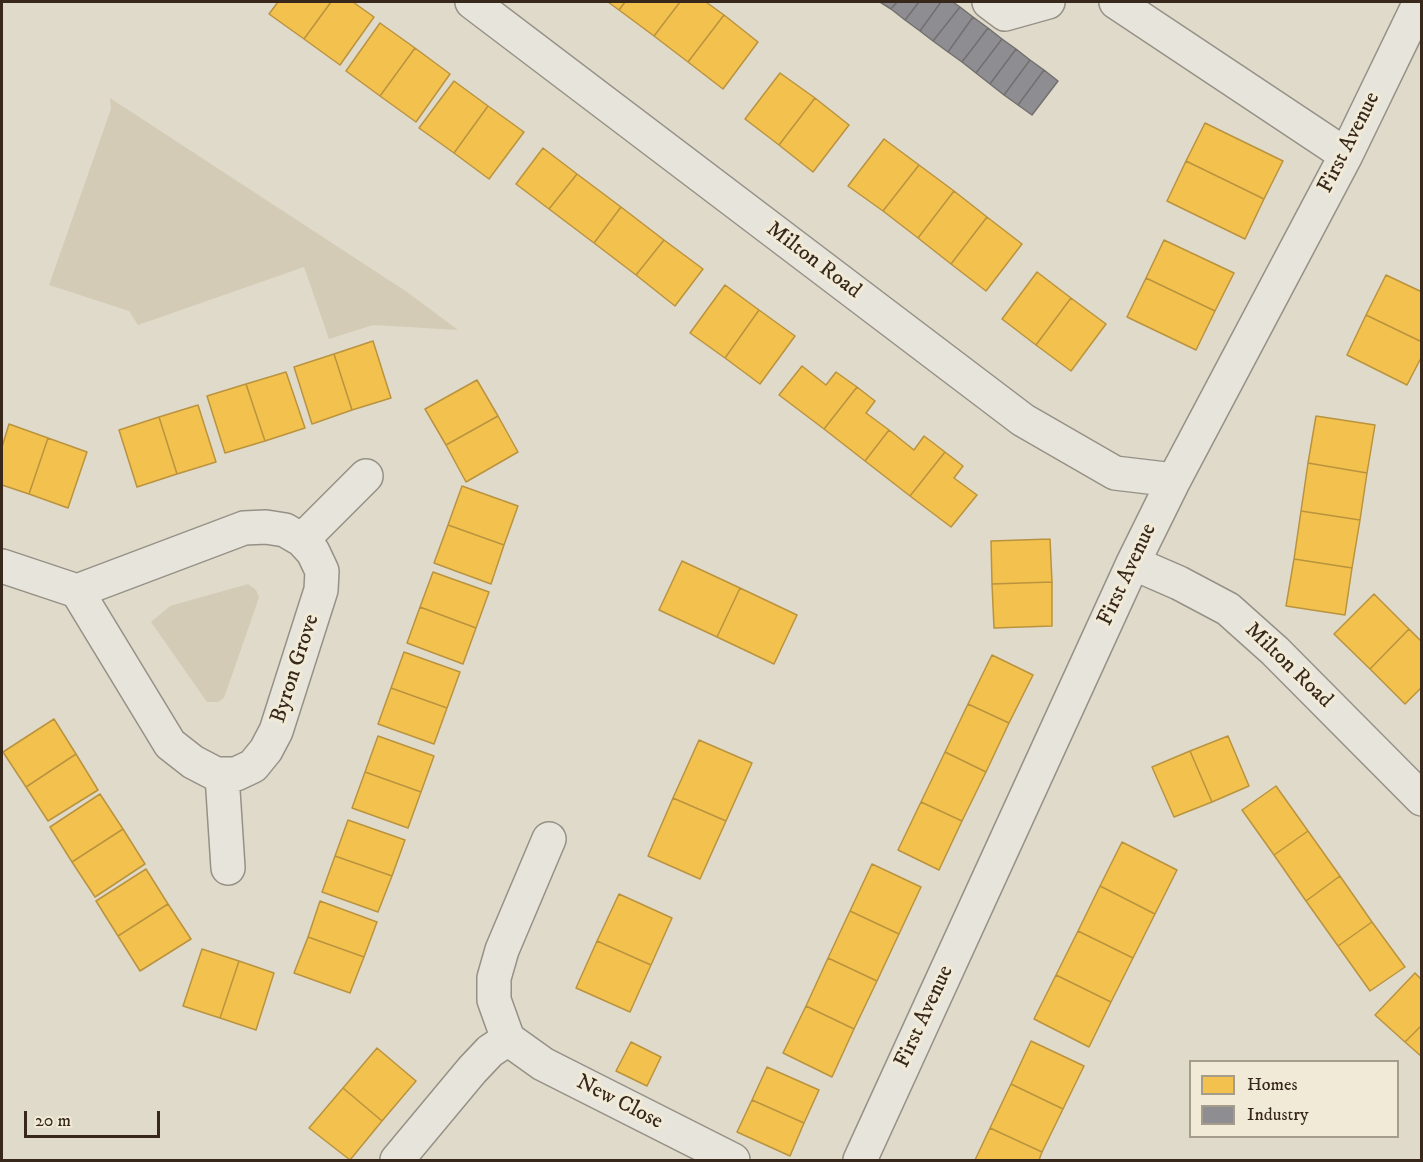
<!DOCTYPE html>
<html>
<head>
<meta charset="utf-8">
<style>
  body { margin:0 }
  #map { position:relative; width:1423px; height:1162px; overflow:hidden; background:#e0daca; font-family:"IM FELL DW Pica",serif }
  canvas { display:block }
  .frame { position:absolute; inset:0; border:3px solid #38281c; pointer-events:none }
  .legend { position:absolute; left:1189px; top:1060px; width:210px; height:78px; box-sizing:border-box; background:#f0ead7; border:2px solid #a69c8c; margin:0; padding:8px 10px; list-style:none; font-size:18px; color:#38281c }
  .legend li { display:flex; align-items:center; gap:12px; height:30px }
  .legend b { width:30px; border:2px solid #a69c8c }
  .scale { position:absolute; left:24px; top:1111px; width:136px; height:27px; box-sizing:border-box; border:3px solid #38281c; border-top:0; padding-left:8px; font-size:18px; line-height:21px; white-space:nowrap; color:#38281c; -webkit-text-stroke:4px #f0ead7; paint-order:stroke }
</style>
</head>
<body>
<div id="map">
<canvas width="1423" height="1162"></canvas>
<div class="frame"></div>
<ul class="legend">
<li><b style="height:16px;background:#f2c14e"></b>Homes</li>
<li><b style="height:16px;background:#8d8d92"></b>Industry</li>
</ul>
<div class="scale">20 m</div>
</div>
<script>
const context = document.querySelector('canvas').getContext('2d');
context.lineJoin = 'round';
function fill(path, color) { context.fillStyle = color; context.fill(path, 'evenodd'); }
const toPath = rows => new Path2D(rows.map(r => 'M' + r).join(''));
function strokePath(path, color, width, dash) { context.strokeStyle = color; context.lineWidth = width; context.lineCap = dash ? 'butt' : 'round'; context.setLineDash(dash || []); context.stroke(path); }
function drawText(font, color, halo, rows, align = 'center') {
  context.font = font + ' "IM FELL DW Pica",serif'; context.lineWidth = 6; context.setLineDash([]); context.textBaseline = 'middle'; context.strokeStyle = halo; context.fillStyle = color; for (const [text, x, y, turn = 0] of rows) {
    context.save(); context.translate(x, y); context.rotate((+turn || 0) * Math.PI / 180); context.textAlign = isNaN(turn) ? turn : align; if (halo) context.strokeText(text, 0, 0); context.fillText(text, 0, 0); context.restore();
  }
}
fill(toPath([
  [110,98,407,292,458,330,373,325,329,339,304,267,138,325,129,311,49,285,111,109],
  [248,584,256,590,259,597,255,609,224,698,218,702,207,702,151,622,170,606]
]), '#d4cbb6');
const homes = toPath([
  [278,2,331,2,304,39,269,14,278,2],
  [331,2,353,2,374,17,340,65,304,39,331,2],
  [608,2,625,2,619,10,608,2],
  [625,2,680,2,654,36,619,10,625,2],
  [680,2,706,2,724,15,688,62,654,36,680,2],
  [724,15,758,42,723,89,688,62,724,15],
  [380,23,415,48,380,96,346,71,380,23],
  [415,48,450,74,416,122,380,96,415,48],
  [780,73,815,98,779,145,745,119,780,73],
  [454,81,488,106,454,153,419,128,454,81],
  [815,98,849,125,813,172,779,145,815,98],
  [488,106,524,132,489,179,454,153,488,106],
  [1205,123,1283,161,1264,199,1186,161,1205,123],
  [884,139,919,165,883,211,848,186,884,139],
  [543,148,577,174,549,209,516,184,543,148],
  [1186,161,1264,199,1245,239,1167,201,1186,161],
  [919,165,954,191,918,238,883,211,919,165],
  [577,174,621,207,594,243,549,209,577,174],
  [954,191,987,217,951,264,918,238,954,191],
  [621,207,664,240,636,275,594,243,621,207],
  [987,217,1022,244,986,291,951,264,987,217],
  [664,240,703,269,675,306,636,275,664,240],
  [1164,240,1234,273,1215,311,1146,278,1164,240],
  [1037,272,1071,298,1036,345,1002,319,1037,272],
  [1386,275,1422,292,1422,342,1366,315,1386,275],
  [1146,278,1215,311,1196,350,1127,317,1146,278],
  [725,285,759,310,725,358,690,333,725,285],
  [1071,298,1106,324,1071,371,1036,345,1071,298],
  [759,310,795,336,760,384,725,358,759,310],
  [1366,315,1422,342,1422,356,1407,385,1347,355,1366,315],
  [373,341,391,398,352,410,334,354,373,341],
  [334,354,352,410,312,424,294,367,334,354],
  [802,366,826,385,836,372,857,387,824,429,779,395,802,366],
  [286,372,305,428,265,441,246,384,286,372],
  [477,380,498,416,446,445,425,409,477,380],
  [246,384,265,441,225,453,207,396,246,384],
  [857,387,875,401,866,413,889,430,865,461,824,429,857,387],
  [198,405,216,462,177,474,159,417,198,405],
  [498,416,518,452,466,482,446,445,498,416],
  [1316,416,1375,425,1367,473,1308,463,1316,416],
  [159,417,177,474,137,487,119,430,159,417],
  [9,424,48,438,29,494,2,485,2,447,9,424],
  [889,430,914,450,924,436,945,452,910,496,865,461,889,430],
  [48,438,87,452,68,508,29,494,48,438],
  [945,452,963,466,954,478,977,495,951,527,910,496,945,452],
  [1308,463,1367,473,1360,520,1301,511,1308,463],
  [462,486,518,506,504,545,448,525,462,486],
  [1301,511,1360,520,1352,568,1294,559,1301,511],
  [448,525,504,545,491,584,434,563,448,525],
  [1050,539,1052,582,992,584,991,541,1050,539],
  [1294,559,1352,568,1345,615,1286,606,1294,559],
  [682,561,740,588,717,637,659,610,682,561],
  [433,572,489,592,476,628,420,607,433,572],
  [1052,582,1052,626,994,628,992,584,1052,582],
  [740,588,797,615,774,664,717,637,740,588],
  [1374,594,1409,629,1370,669,1334,634,1374,594],
  [420,607,476,628,463,664,407,643,420,607],
  [1409,629,1422,642,1422,687,1405,704,1370,669,1409,629],
  [404,652,460,672,447,708,391,688,404,652],
  [992,655,1033,675,1009,723,968,704,992,655],
  [391,688,447,708,434,744,378,724,391,688],
  [968,704,1009,723,986,772,945,752,968,704],
  [54,719,76,754,26,787,3,752,54,719],
  [378,736,434,756,421,792,365,772,378,736],
  [1228,736,1249,786,1212,802,1190,751,1228,736],
  [699,740,752,763,726,821,673,798,699,740],
  [1190,751,1212,802,1174,817,1152,767,1190,751],
  [945,752,986,772,962,821,921,802,945,752],
  [76,754,98,790,48,821,26,787,76,754],
  [365,772,421,792,408,828,352,808,365,772],
  [1276,786,1308,831,1274,855,1242,810,1276,786],
  [100,794,123,829,72,862,50,827,100,794],
  [673,798,726,821,700,879,648,856,673,798],
  [921,802,962,821,939,870,898,850,921,802],
  [348,820,405,840,392,876,335,856,348,820],
  [123,829,145,864,95,897,72,862,123,829],
  [1308,831,1340,876,1306,901,1274,855,1308,831],
  [1122,842,1177,870,1155,914,1100,886,1122,842],
  [335,856,392,876,378,912,322,892,335,856],
  [872,864,921,887,899,934,850,911,872,864],
  [146,869,168,904,118,936,96,901,146,869],
  [1340,876,1372,922,1338,946,1306,901,1340,876],
  [1100,886,1155,914,1133,958,1078,931,1100,886],
  [619,894,672,918,651,965,597,941,619,894],
  [320,901,377,922,364,957,308,937,320,901],
  [168,904,191,939,140,971,118,936,168,904],
  [850,911,899,934,877,981,828,958,850,911],
  [1372,922,1405,967,1370,991,1338,946,1372,922],
  [1078,931,1133,958,1111,1002,1056,975,1078,931],
  [308,937,364,957,350,993,294,973,308,937],
  [597,941,651,965,630,1012,576,988,597,941],
  [202,949,239,961,220,1018,183,1006,202,949],
  [828,958,877,981,854,1029,806,1006,828,958],
  [239,961,274,973,256,1030,220,1018,239,961],
  [1415,973,1422,980,1422,1025,1405,1042,1375,1015,1415,973],
  [1056,975,1111,1002,1089,1047,1034,1019,1056,975],
  [806,1006,854,1029,832,1077,783,1053,806,1006],
  [1422,1025,1422,1057,1405,1042,1422,1025],
  [1031,1041,1084,1066,1063,1109,1011,1084,1031,1041],
  [631,1042,661,1057,647,1086,616,1071,631,1042],
  [377,1048,416,1081,382,1121,343,1088,377,1048],
  [767,1067,819,1090,804,1123,752,1100,767,1067],
  [1011,1084,1063,1109,1042,1152,990,1128,1011,1084],
  [343,1088,382,1121,350,1160,309,1128,343,1088],
  [752,1100,804,1123,790,1156,737,1132,752,1100],
  [990,1128,1042,1152,1039,1160,975,1160,990,1128]
]);
fill(homes, '#f2c14e');
strokePath(homes, '#ba933f', 1.5);
const industry = toPath([
  [880,2,897,2,891,9,880,2],
  [897,2,919,2,905,20,891,9,897,2],
  [919,2,941,2,920,31,905,20,919,2],
  [941,2,953,2,960,7,933,41,920,31,941,2],
  [960,7,973,17,948,52,933,41,960,7],
  [973,17,988,28,962,62,948,52,973,17],
  [988,28,1002,39,976,73,962,62,988,28],
  [1002,39,1016,49,990,84,976,73,1002,39],
  [1016,49,1030,60,1004,95,990,84,1016,49],
  [1030,60,1044,70,1018,105,1004,95,1030,60],
  [1044,70,1058,81,1032,115,1018,105,1044,70]
]);
fill(industry, '#8d8d92');
strokePath(industry, '#746f6f', 1.5);
const minor = toPath([
  [472,2,1023,420,1115,473,1174,480],
  [989,2,1005,14,1048,2],
  [1116,2,1346,155],
  [266,527,285,530,302,540,313,552,322,571,321,590,276,731,266,750,253,766,236,774,216,774,193,762,170,744,77,591,244,528,266,527],
  [302,540,366,476],
  [1133,563,1179,583,1228,609,1275,651,1422,799],
  [2,566,77,591],
  [222,775,228,868],
  [508,1039,543,1064,733,1160],
  [397,1160,472,1070,490,1051,508,1039,494,1000,494,978,502,950,549,839],
  [860,1160,1133,563,1174,480,1346,155,1420,2]
]);
strokePath(minor, '#969187', 36);
strokePath(minor, '#e7e4dc', 33);
drawText('22px', '#38281c', '#f0ead7', [
  ["First Avenue",1350,143,-63],
  ["Milton Road",813,261,37],
  ["First Avenue",1128,575,-65],
  ["Milton Road",1288,666,44],
  ["Byron Grove",296,669,-72],
  ["First Avenue",925,1017,-65],
  ["New Close",619,1103,27]
]);
</script>
</body>
</html>
